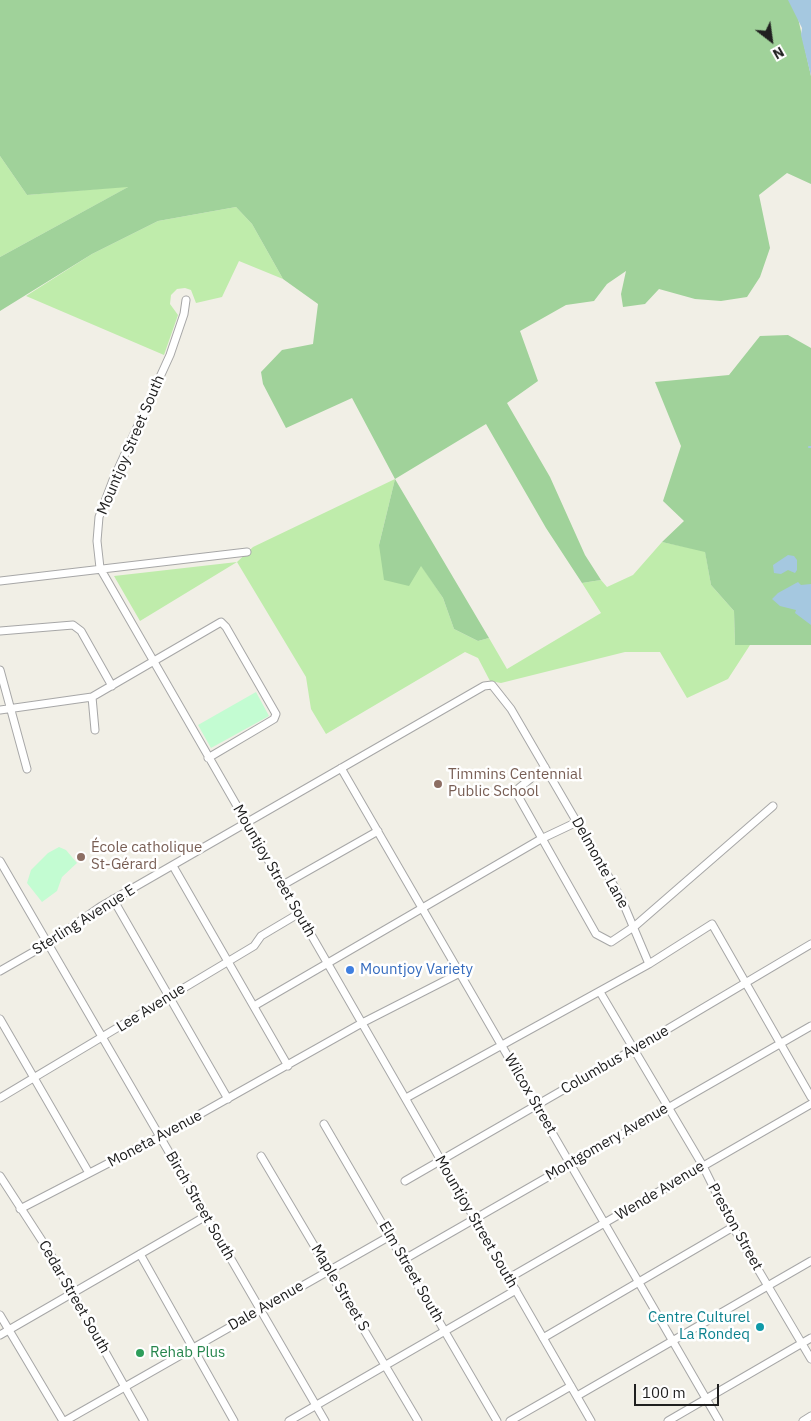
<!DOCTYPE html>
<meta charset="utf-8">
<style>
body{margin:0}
#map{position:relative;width:811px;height:1421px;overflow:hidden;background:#f1efe6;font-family:"IBM Plex Sans",sans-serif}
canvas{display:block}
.north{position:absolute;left:746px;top:15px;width:50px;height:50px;-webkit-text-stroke:4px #fff;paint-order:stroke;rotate:150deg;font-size:14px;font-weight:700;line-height:20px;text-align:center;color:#202020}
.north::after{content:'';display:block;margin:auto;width:18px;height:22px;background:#202020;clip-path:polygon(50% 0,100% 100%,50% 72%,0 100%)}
.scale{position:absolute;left:634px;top:1384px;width:85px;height:22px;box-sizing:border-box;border:2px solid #202020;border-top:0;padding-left:6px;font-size:15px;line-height:18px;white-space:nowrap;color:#202020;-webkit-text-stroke:4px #fff;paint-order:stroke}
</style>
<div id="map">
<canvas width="811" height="1421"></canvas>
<div class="north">N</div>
<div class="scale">100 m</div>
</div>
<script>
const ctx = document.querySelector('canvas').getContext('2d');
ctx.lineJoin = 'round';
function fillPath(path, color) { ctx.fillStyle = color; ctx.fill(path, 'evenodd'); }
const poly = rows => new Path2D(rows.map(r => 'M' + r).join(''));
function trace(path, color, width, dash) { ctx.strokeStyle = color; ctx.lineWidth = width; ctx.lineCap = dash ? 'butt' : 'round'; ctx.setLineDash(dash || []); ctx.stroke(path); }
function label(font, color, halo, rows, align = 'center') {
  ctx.font = font + ' "IBM Plex Sans",sans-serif'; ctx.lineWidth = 5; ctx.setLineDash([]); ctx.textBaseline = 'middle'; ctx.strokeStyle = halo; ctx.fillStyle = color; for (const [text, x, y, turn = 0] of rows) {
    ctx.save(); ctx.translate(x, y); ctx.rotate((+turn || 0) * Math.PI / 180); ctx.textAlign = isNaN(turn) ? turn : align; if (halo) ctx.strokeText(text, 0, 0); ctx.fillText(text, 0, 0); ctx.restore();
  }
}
fillPath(poly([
 [0,156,27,195,130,186,0,257],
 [236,207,252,224,283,279,239,261,222,297,196,303,191,290,185,288,177,289,171,295,170,304,178,315,164,355,26,296,92,254,158,221],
 [395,479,379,545,421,565,443,598,454,629,478,641,489,638,507,669,601,613,582,583,601,580,607,587,633,575,662,542,705,551,711,585,734,611,735,645,750,645,728,679,687,698,660,652,625,652,501,683,490,681,478,658,465,652,326,734,311,709,306,677,237,562,140,621,114,576,237,562,253,547]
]), '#bfecab');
fillPath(poly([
 [0,0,794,0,811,76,811,184,787,173,759,195,770,248,760,277,747,297,721,301,695,299,659,289,645,304,623,307,621,294,626,271,607,284,594,301,566,305,520,331,538,381,507,403,550,477,585,555,601,580,582,583,546,528,486,424,395,479,489,638,478,641,454,629,443,598,421,566,409,586,384,580,379,545,395,479,352,398,286,428,263,384,261,372,282,350,313,344,318,304,283,279,252,224,236,207,158,221,92,254,0,311,0,257,128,187,27,195,0,156],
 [788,335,811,348,811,645,735,645,734,611,711,585,705,552,662,542,684,521,663,501,681,446,655,382,729,375,760,336]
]), '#a0d29a');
fillPath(poly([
 [256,692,269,716,211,748,198,725],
 [59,847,66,850,77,863,62,877,57,891,42,902,27,883,31,870,48,853]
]), '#c3fcd2');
fillPath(poly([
 [788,0,811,0,811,76,801,35,802,28],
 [788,555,794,556,797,560,797,570,795,573,788,570,781,574,774,573,773,565],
 [798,582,801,585,811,584,811,625,795,613,796,610,780,606,772,599,778,593]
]), '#a5c8e0');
trace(poly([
 [809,447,811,447]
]), '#a5c8e0', 2);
const minor = poly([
 [186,300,184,314,170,355,113,480,99,517,97,541,100,568,591,1421],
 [0,581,247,552],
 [0,631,73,625,81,631,112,686],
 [0,670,27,769],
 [92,697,95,730],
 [0,710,92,697,221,622,226,627,276,714,274,719,264,725,208,758],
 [545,767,519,788,518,796,596,934,611,942,635,926,773,806],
 [341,768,719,1421],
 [0,861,325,1421],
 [173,866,288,1066],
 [281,886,378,831],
 [113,899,228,1099],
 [0,971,49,943,100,907,484,686,492,685,511,709,621,898,649,964],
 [600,992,703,1166,733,1227,811,1359],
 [254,1006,541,839,577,822],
 [0,1019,89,1173],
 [0,1098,254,946,261,936,298,914],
 [406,1098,649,964,712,924,811,1097],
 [324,1124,497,1421],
 [261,1156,418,1421],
 [0,1176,48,1250,144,1421],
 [405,1181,634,1049,811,944],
 [20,1209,161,1136,362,1023,460,973],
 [140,1254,234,1421],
 [403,1260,811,1026],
 [509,1278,811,1104],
 [0,1315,63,1421],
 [0,1335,206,1216],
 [543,1338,733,1227],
 [577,1396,811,1261],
 [65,1421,390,1236],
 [289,1421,516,1290],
 [510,1421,571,1386],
 [668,1421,811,1338],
 [803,1421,811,1416]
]);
trace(minor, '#a7a7a7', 9);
trace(minor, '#fff', 7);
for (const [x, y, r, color] of [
 [438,784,5,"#8d6e63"],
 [81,857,5,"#8d6e63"],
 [350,970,5,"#3f7fe0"],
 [760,1327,5,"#0f9aa8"],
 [140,1353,5,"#2e9e5b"]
]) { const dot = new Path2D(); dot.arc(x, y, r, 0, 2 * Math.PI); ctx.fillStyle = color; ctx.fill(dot); trace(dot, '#fff', 2); }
label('15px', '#202020', '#fff', [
 ["Mountjoy Street South",131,445,-67],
 ["Delmonte Lane",600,863,61],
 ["Mountjoy Street South",274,871,60],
 ["Sterling Avenue E",84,920,-32],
 ["Lee Avenue",151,1008,-32],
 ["Columbus Avenue",615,1060,-30],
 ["Wilcox Street",530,1094,60],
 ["Moneta Avenue",155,1139,-28],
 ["Montgomery Avenue",607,1142,-30],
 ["Wende Avenue",660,1191,-31],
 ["Birch Street South",200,1206,60],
 ["Mountjoy Street South",476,1222,60],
 ["Preston Street",735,1227,61],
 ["Elm Street South",411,1272,60],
 ["Maple Street S",340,1288,59],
 ["Cedar Street South",74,1297,60],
 ["Dale Avenue",266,1306,-30]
]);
label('15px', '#785e54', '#fff', [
 ["Timmins Centennial",448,775],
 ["Public School",448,792],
 ["École catholique",91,848],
 ["St-Gérard",91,865]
], 'left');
label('15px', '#366cbe', '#fff', [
 ["Mountjoy Variety",360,970]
], 'left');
label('15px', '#0d838f', '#fff', [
 ["Centre Culturel",750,1318],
 ["La Rondeq",750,1335]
], 'right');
label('15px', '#27864d', '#fff', [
 ["Rehab Plus",150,1353]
], 'left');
</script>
